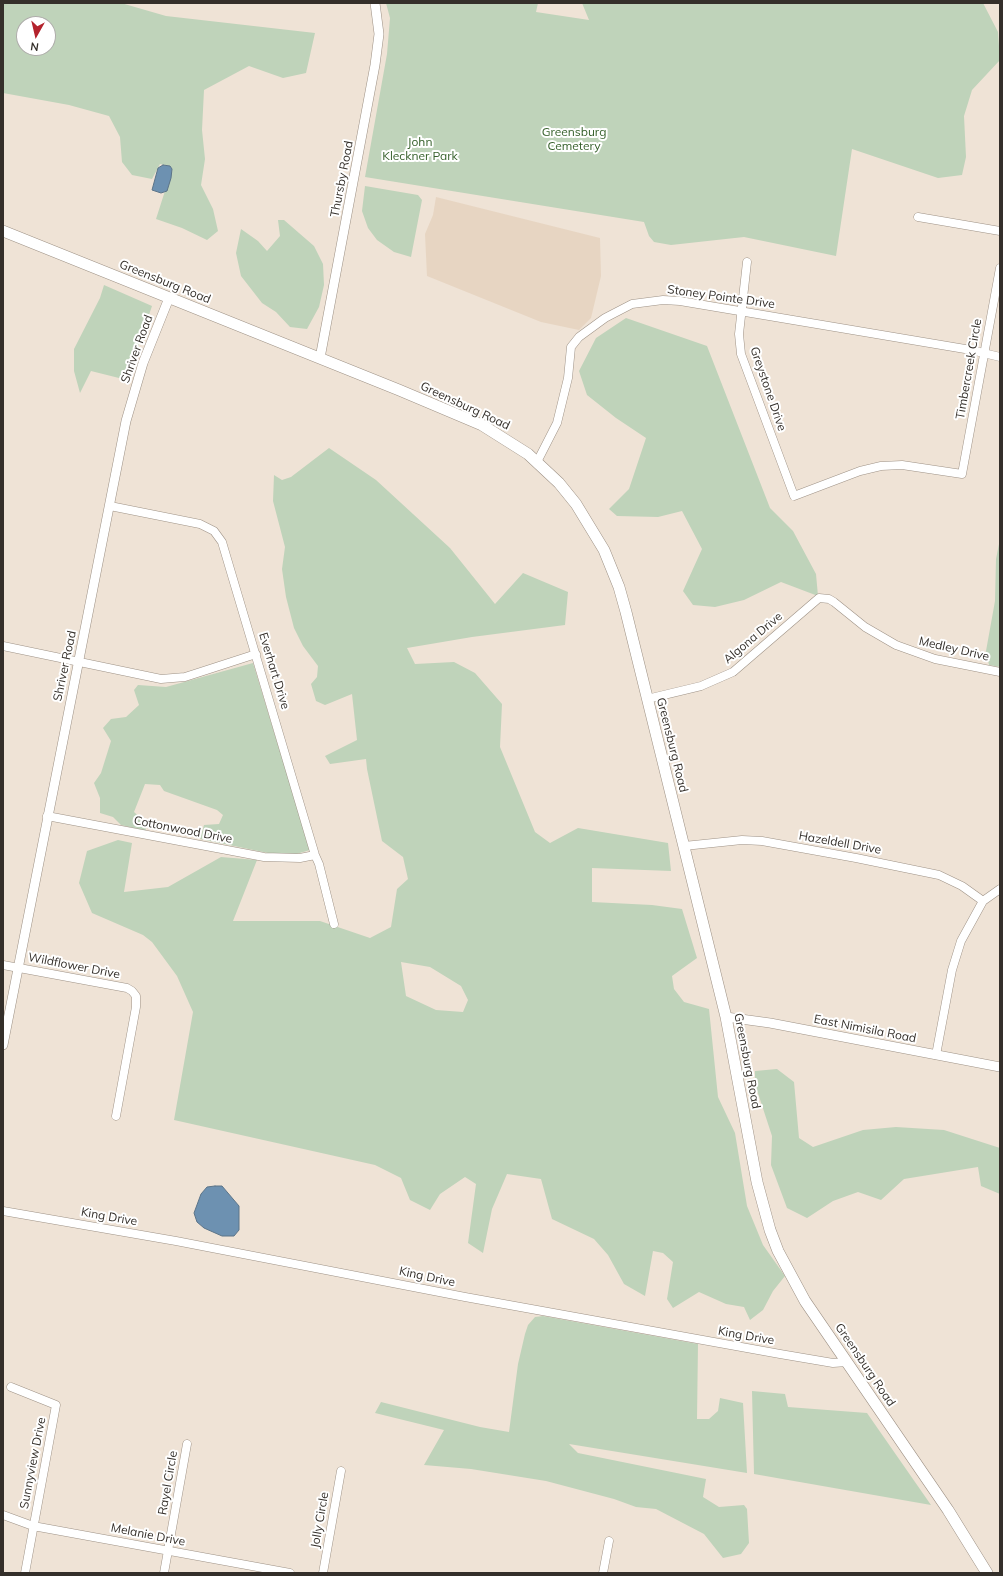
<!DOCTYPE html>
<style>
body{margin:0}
#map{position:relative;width:1003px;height:1576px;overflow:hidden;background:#efe3d6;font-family:Mulish,sans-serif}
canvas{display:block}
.frame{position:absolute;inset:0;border:4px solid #342f2a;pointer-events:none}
.north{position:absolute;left:16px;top:16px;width:40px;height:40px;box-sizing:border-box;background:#fff;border:1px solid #aeacaa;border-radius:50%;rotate:188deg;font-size:11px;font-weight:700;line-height:16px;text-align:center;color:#342f2a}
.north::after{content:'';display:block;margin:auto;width:14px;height:18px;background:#b4232d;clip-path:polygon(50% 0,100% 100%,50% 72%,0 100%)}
</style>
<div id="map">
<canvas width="1003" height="1576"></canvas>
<div class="frame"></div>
<div class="north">N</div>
</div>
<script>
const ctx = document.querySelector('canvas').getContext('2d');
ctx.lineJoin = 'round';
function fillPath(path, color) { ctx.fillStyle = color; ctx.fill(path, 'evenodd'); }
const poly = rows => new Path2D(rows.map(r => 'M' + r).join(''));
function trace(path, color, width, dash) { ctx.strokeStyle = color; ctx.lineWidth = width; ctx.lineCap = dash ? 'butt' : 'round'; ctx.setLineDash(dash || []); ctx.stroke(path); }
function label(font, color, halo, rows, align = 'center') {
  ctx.font = font + ' Mulish,sans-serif'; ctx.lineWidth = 4; ctx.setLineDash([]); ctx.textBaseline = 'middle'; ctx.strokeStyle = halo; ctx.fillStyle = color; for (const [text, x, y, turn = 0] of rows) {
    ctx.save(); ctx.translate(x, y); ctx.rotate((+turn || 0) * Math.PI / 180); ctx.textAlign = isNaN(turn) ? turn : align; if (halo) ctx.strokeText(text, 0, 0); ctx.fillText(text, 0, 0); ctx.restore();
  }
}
fillPath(poly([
 [436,197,600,238,601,276,591,318,579,330,541,322,427,276,425,234,433,215]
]), '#e7d5c2');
fillPath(poly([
 [3,3,121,3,166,16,315,33,306,73,283,78,249,66,204,90,202,130,205,159,201,185,213,209,218,231,207,240,182,228,156,219,172,169,170,166,160,164,152,179,132,175,122,162,120,137,109,116,69,105,3,93],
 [24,24,48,24,48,48,24,48],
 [386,3,538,3,536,12,589,20,582,3,983,3,998,32,1000,60,972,90,964,116,966,157,962,175,938,178,852,149,836,256,744,237,671,245,654,242,649,236,644,222,365,177,387,54,390,18],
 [365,186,418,195,422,200,411,257,394,252,377,240,368,228,362,211],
 [278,220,284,220,314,246,323,264,324,285,319,307,307,329,290,327,276,312,262,303,241,276,236,253,241,229,258,241,267,251,280,236],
 [104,285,152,306,127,380,91,371,80,393,74,371,74,349,100,298],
 [626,318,707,346,770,508,793,531,816,574,818,596,781,582,744,600,715,607,693,605,683,591,702,549,682,511,658,517,617,516,609,509,629,489,646,438,616,418,587,395,579,371,596,338],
 [329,448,376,480,450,548,495,604,523,573,568,592,565,625,472,637,407,648,415,664,454,662,475,673,502,704,500,747,535,832,550,843,578,828,668,843,671,871,592,868,592,902,652,905,682,909,697,958,672,976,674,989,684,1002,709,1009,718,1097,735,1133,747,1206,763,1245,785,1276,773,1291,763,1310,750,1320,744,1307,726,1304,699,1292,673,1308,667,1299,673,1262,663,1253,653,1251,645,1296,624,1284,608,1255,594,1239,552,1219,541,1179,507,1174,492,1209,483,1253,468,1243,476,1184,465,1177,440,1194,430,1210,410,1200,401,1178,375,1165,174,1120,193,1012,177,976,152,942,143,935,92,913,79,883,87,851,118,840,132,843,124,892,168,887,221,857,257,860,233,921,320,921,370,938,391,927,397,889,408,879,403,857,382,841,367,769,366,759,330,764,325,756,357,740,352,694,325,705,316,701,311,684,317,677,318,666,303,646,294,628,286,597,282,569,285,547,273,501,274,475,282,480,291,477],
 [401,962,430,967,461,986,468,1000,463,1012,436,1010,406,996],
 [1000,539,1000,667,989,665,986,651,995,601,996,559],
 [253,663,310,850,293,855,268,853,200,839,204,825,219,824,223,815,217,810,164,791,160,785,145,784,134,812,145,822,146,831,121,825,113,817,100,813,100,798,94,783,101,773,111,741,103,728,111,719,126,717,139,705,134,690,138,685,166,687],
 [777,1069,794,1082,799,1138,813,1147,863,1130,896,1127,944,1130,1000,1148,1000,1194,981,1186,978,1167,904,1179,881,1200,858,1192,833,1201,807,1218,787,1208,771,1165,772,1136,755,1084,755,1071],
 [543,1316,698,1344,697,1419,709,1419,718,1411,720,1398,743,1403,747,1473,569,1444,578,1453,706,1479,703,1497,719,1507,744,1505,747,1509,749,1543,741,1554,723,1558,704,1534,656,1509,636,1507,614,1499,546,1481,471,1469,424,1465,444,1430,375,1413,381,1402,480,1427,509,1432,518,1364,525,1334,528,1325,535,1317],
 [752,1391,785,1394,788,1407,867,1413,931,1505,754,1474]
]), '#bfd3ba');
const water = poly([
 [163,165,170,166,172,169,171,178,167,191,161,193,152,190,158,168,163,165],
 [215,1186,222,1186,239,1206,239,1230,234,1236,222,1236,204,1228,197,1222,194,1213,201,1194,207,1187,215,1186]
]);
fillPath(water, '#6d91b1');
trace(water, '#5c7488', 1);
const minor = poly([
 [918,217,1000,231],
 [747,262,739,334,741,354,794,496,860,471,881,466,902,465,962,474,1000,268],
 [537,462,557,423,568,378,571,347,579,337,605,318,632,304,663,300,680,301,971,350,1000,357],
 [110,506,200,524,214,531,222,542,315,855,319,864,334,924],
 [3,646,161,679,185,677,256,654],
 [647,699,701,686,733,672,819,598,829,599,834,602,865,627,896,645,935,659,1000,672],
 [47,816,264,857,300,858,315,855],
 [684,846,742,840,762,841,856,858,939,875,962,886,983,901],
 [3,965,127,988,132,991,136,996,136,1007,116,1116],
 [936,1055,952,970,961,941,983,901,1000,889],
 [3,1211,176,1241,465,1297,780,1354,833,1363,847,1362],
 [11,1387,56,1405,25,1573],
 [3,1515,33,1526,290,1573],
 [164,1573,187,1444],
 [323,1573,341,1471],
 [603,1573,609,1541]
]);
const tertiary = poly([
 [320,358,375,65,379,34,375,3],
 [726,1017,770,1023,1000,1067],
 [3,1045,126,421,143,363,169,298]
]);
const secondary = poly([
 [3,231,399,390,482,425,528,454,559,483,576,504,604,550,619,587,626,612,726,1017,757,1182,770,1230,778,1251,805,1301,948,1510,987,1573]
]);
trace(minor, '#9e9286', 9);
trace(tertiary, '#9e9286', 10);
trace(secondary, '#9e9286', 12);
trace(minor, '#fff', 8);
trace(tertiary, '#fff', 9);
trace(secondary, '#fff', 11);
label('12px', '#36602b', '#fff', [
 ["Greensburg",574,132],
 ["Cemetery",574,146],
 ["John",420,142],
 ["Kleckner Park",420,156]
]);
label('12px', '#342f2a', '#fff', [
 ["Thursby Road",342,179,-79],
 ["Greensburg Road",165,282,22],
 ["Stoney Pointe Drive",721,297,8],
 ["Shriver Road",137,349,-70],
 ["Timbercreek Circle",969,369,-80],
 ["Greystone Drive",768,389,71],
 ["Greensburg Road",465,406,25],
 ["Algona Drive",753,638,-40],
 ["Medley Drive",954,649,13],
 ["Shriver Road",65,666,-78],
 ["Everhart Drive",274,671,73],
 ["Greensburg Road",672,745,76],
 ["Cottonwood Drive",183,830,11],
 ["Hazeldell Drive",840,843,10],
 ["Wildflower Drive",74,966,11],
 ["East Nimisila Road",865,1029,11],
 ["Greensburg Road",747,1061,79],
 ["King Drive",109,1217,10],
 ["King Drive",427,1277,12],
 ["King Drive",746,1336,10],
 ["Greensburg Road",865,1365,56],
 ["Sunnyview Drive",33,1463,-79],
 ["Rayel Circle",168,1483,-80],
 ["Jolly Circle",320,1520,-80],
 ["Melanie Drive",148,1535,11]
]);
</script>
